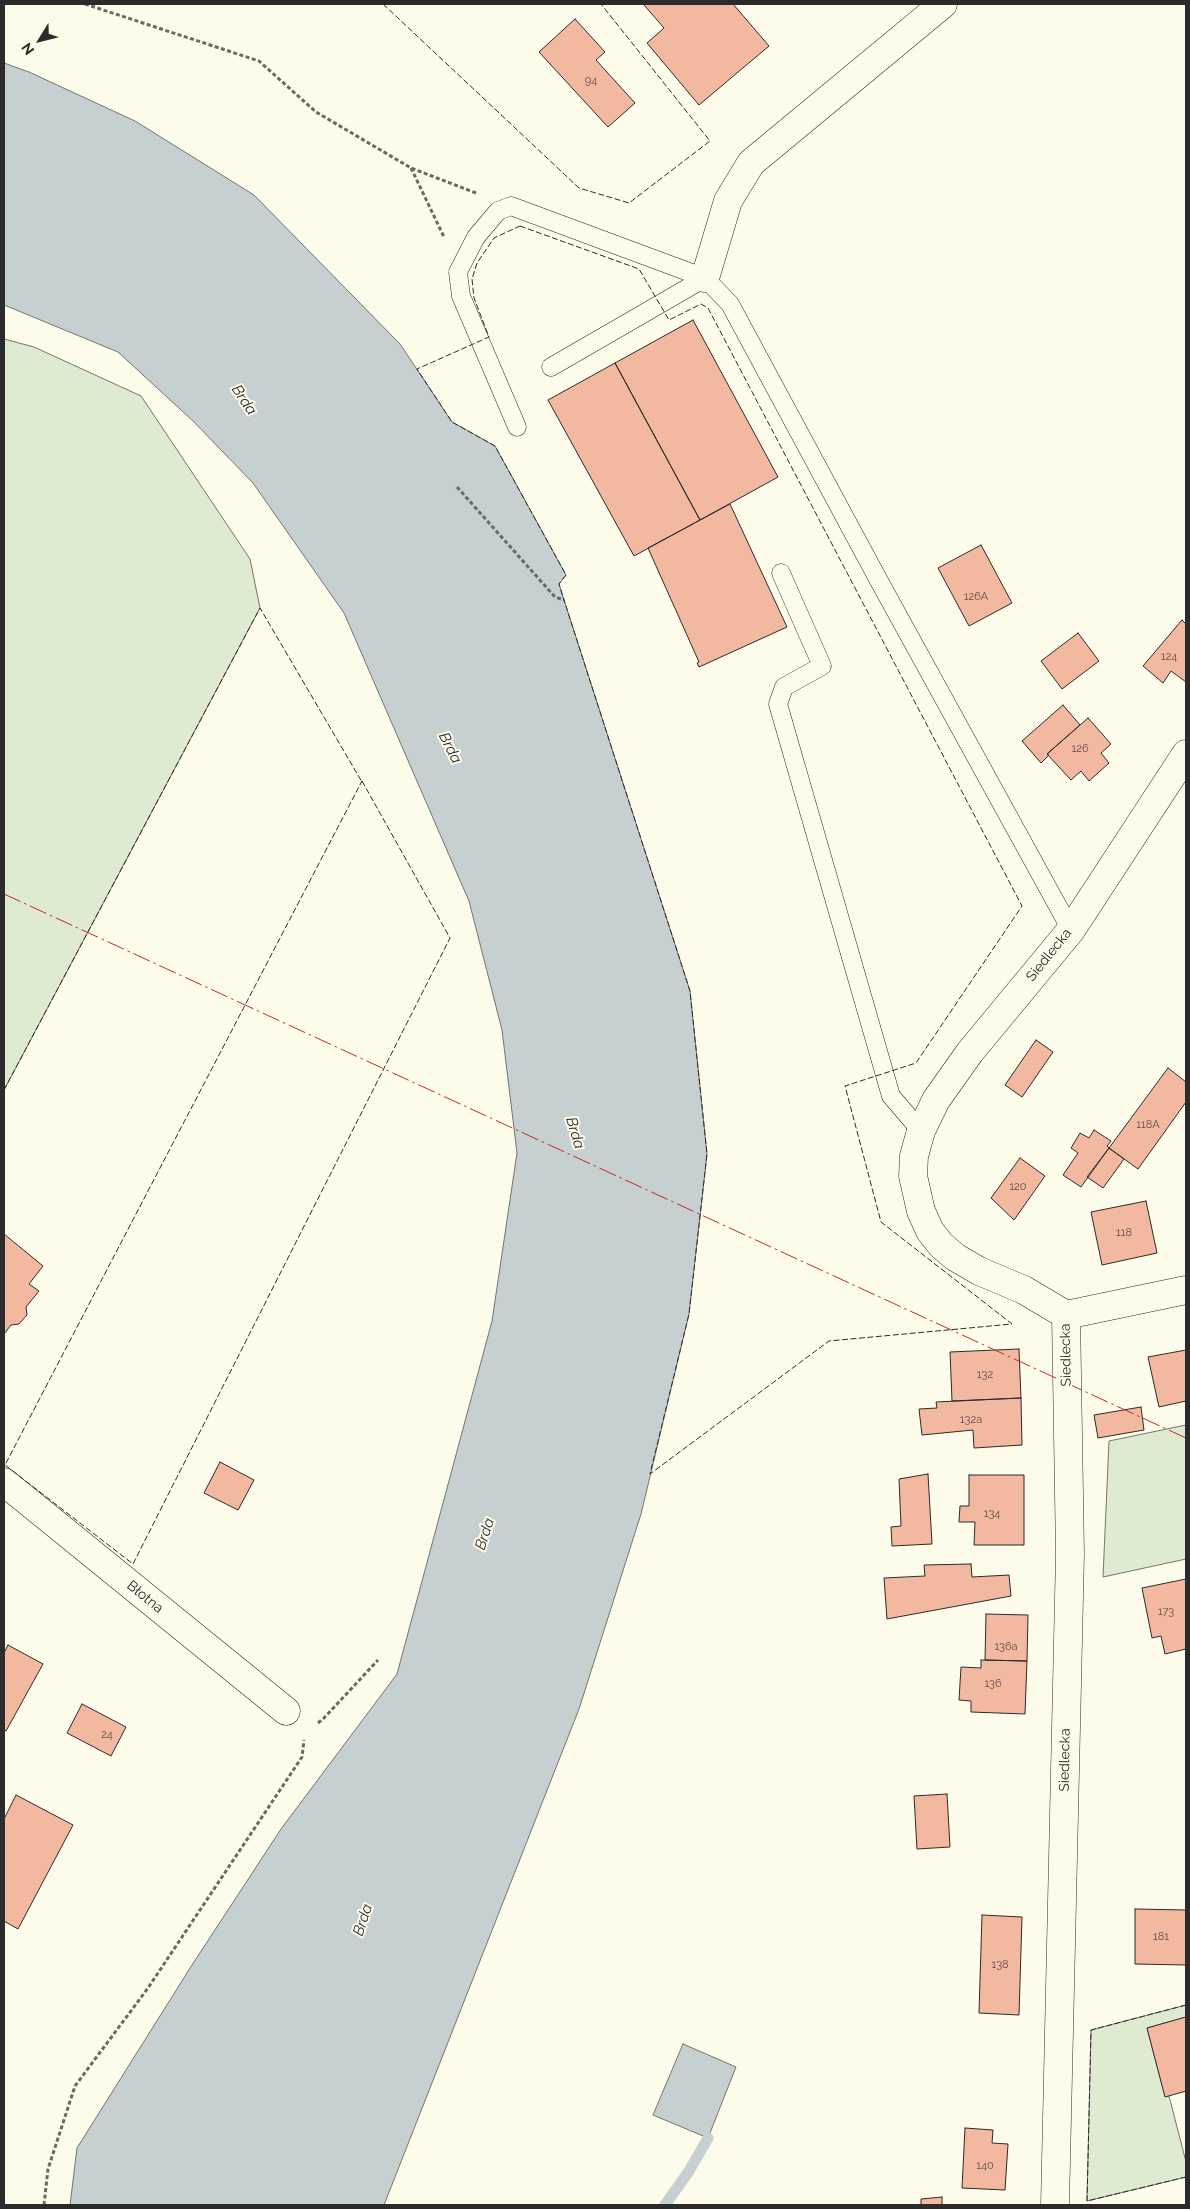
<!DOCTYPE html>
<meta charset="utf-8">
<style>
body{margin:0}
#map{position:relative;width:1190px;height:2209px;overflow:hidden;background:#fdfbea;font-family:Raleway,sans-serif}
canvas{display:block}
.frame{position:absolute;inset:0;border:5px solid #2b2b2b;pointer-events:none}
.north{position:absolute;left:15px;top:15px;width:50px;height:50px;-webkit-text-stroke:4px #fdfbea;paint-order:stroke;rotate:234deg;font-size:14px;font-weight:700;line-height:20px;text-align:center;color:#2b2b2b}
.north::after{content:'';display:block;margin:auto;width:18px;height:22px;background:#2b2b2b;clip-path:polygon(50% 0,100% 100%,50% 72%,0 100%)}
</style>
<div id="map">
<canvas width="1190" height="2209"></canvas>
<div class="frame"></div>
<div class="north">N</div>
</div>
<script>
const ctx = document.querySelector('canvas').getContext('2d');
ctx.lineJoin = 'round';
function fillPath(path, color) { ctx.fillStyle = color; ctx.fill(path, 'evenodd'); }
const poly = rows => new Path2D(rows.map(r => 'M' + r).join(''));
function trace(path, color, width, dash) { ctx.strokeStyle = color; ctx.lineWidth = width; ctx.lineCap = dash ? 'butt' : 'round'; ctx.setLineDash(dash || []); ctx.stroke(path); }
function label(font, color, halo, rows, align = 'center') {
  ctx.font = font + ' Raleway,sans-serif'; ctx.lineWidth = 4; ctx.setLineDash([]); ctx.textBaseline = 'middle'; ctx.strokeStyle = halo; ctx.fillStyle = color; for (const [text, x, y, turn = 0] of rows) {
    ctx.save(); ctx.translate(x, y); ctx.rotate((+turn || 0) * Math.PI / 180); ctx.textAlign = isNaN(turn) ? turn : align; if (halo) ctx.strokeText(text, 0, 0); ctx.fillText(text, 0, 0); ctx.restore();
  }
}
const green = poly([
 [4,339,34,347,141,396,250,559,260,608,4,1090,4,339],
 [1186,1425,1186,1559,1103,1577,1109,1441,1186,1425],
 [1186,2005,1186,2017,1147,2028,1165,2096,1169,2096,1186,2162,1186,2177,1087,2201,1091,2030,1186,2005]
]);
fillPath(green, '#deebd1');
trace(green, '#74746e', 1);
const water = poly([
 [4,63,29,72,135,121,254,195,400,344,452,422,495,446,566,575,559,584,564,600,690,991,707,1154,689,1314,641,1514,579,1709,384,2205,70,2205,77,2148,192,1965,281,1829,397,1674,492,1321,517,1153,502,1030,469,901,344,613,253,483,193,421,118,352,4,305,4,63],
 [683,2044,736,2067,708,2138,653,2115,683,2044]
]);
fillPath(water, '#c7d0d0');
trace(water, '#74746e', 1);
trace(poly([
 [665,2205,689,2171,708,2138]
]), '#c7d0d0', 11);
const building = poly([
 [645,4,733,4,769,46,699,105,647,43,664,28,644,5,645,4],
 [575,19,605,52,596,60,635,103,608,127,539,52,575,19],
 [693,320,778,477,700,520,615,363,693,320],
 [615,363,700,520,634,556,548,400,615,363],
 [730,504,787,627,699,667,697,663,699,662,648,548,730,504],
 [981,545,1012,603,969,626,938,568,981,545],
 [1182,620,1186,624,1186,682,1171,671,1163,683,1143,666,1182,620],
 [1078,633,1099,661,1062,689,1041,661,1078,633],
 [1063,705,1080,725,1047,754,1049,755,1041,763,1022,741,1063,705],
 [1088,718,1111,744,1101,753,1109,763,1089,781,1081,771,1071,780,1047,754,1088,718],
 [1036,1040,1053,1052,1022,1097,1005,1085,1036,1040],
 [1168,1068,1186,1082,1186,1102,1138,1169,1109,1148,1168,1068],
 [1094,1130,1111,1141,1107,1146,1109,1148,1081,1187,1063,1175,1078,1153,1071,1148,1080,1133,1089,1138,1094,1130],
 [1109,1148,1124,1159,1103,1188,1087,1177,1109,1148],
 [1020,1158,1045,1176,1014,1220,991,1198,1020,1158],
 [1146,1201,1157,1253,1102,1265,1091,1212,1146,1201],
 [4,1234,43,1266,29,1284,39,1291,26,1307,27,1315,19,1324,11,1325,4,1334,4,1234],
 [1019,1349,1021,1398,952,1401,950,1352,1019,1349],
 [1186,1350,1186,1401,1159,1407,1148,1357,1186,1350],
 [1021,1398,1022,1445,974,1448,973,1430,922,1435,919,1409,937,1408,936,1402,1021,1398],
 [1141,1407,1144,1430,1098,1438,1094,1415,1141,1407],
 [220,1462,254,1480,238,1510,204,1493,220,1462],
 [928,1474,932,1544,892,1546,891,1527,901,1526,899,1479,928,1474],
 [969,1475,1024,1475,1024,1545,974,1545,975,1522,959,1522,960,1506,969,1506,969,1475],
 [971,1564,972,1577,1009,1575,1011,1596,887,1619,884,1578,925,1576,924,1565,971,1564],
 [1186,1579,1186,1649,1165,1654,1161,1636,1152,1638,1142,1588,1186,1579],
 [986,1614,1028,1615,1027,1661,985,1660,986,1614],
 [8,1645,43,1664,6,1731,4,1730,4,1653,8,1645],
 [981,1660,1027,1661,1025,1714,971,1712,971,1701,959,1700,961,1667,981,1668,981,1660],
 [82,1704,126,1727,111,1756,67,1733,82,1704],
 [947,1794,950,1847,917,1849,914,1796,947,1794],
 [16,1795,73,1825,18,1929,4,1921,4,1819,16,1795],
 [1135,1909,1186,1910,1186,1965,1135,1964,1135,1909],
 [982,1915,1022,1917,1019,2015,979,2013,982,1915],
 [1186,2017,1186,2091,1165,2097,1147,2028,1186,2017],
 [965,2128,993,2130,992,2143,1008,2144,1005,2190,962,2188,965,2128],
 [942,2197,942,2205,921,2205,921,2199,942,2197]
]);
fillPath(building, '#f2b8a0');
trace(building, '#2b2b2b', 1);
const lane = poly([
 [551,367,705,278],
 [517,427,461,296,458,272,476,237,498,211,511,206,705,278,730,304,878,579,1071,930],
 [781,573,822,666,784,687,778,704,891,1096,921,1131]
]);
const street = poly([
 [705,278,728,201,751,163,943,4],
 [1186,754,1071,930,970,1052,936,1100,921,1131,914,1156,913,1176,921,1211,930,1231,941,1245,955,1257,979,1271,1024,1290,1066,1315,1186,1290],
 [4,1482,286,1711],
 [1055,2205,1070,1554,1066,1315]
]);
trace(lane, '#2b2b2b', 19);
trace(street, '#2b2b2b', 29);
trace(poly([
 [85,4,259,61,316,112,411,168,476,193],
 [411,168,444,237],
 [457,487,555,597,564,600],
 [318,1723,324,1718,378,1660],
 [44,2205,48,2169,75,2086,148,1988,302,1757,304,1740]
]), '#6a6964', 3, [4, 2.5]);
trace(lane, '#fdfbea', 18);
trace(street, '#fdfbea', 28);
trace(poly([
 [383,4,579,188,629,203,710,141,601,4],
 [520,226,639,269,669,320,701,304,708,308,1022,906,916,1063,845,1086,881,1222,1012,1324,829,1341,650,1474,689,1314,707,1154,690,991,564,600,559,584,566,575,495,446,452,422,417,369,489,337,474,298,472,279,477,263,494,238,520,226],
 [362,781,450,938,133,1564,5,1465,362,781],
 [4,1090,260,608,362,782],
 [1186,2005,1091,2030,1087,2201,1186,2177]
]), '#2b2b2b', 1, [6, 2.5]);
trace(poly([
 [4,894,1186,1438]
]), '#c62828', 1, [18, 4, 2.5, 4]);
label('11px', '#5d4e48', null, [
 ["94",591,81],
 ["126A",976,597],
 ["124",1169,657],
 ["126",1080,749],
 ["118A",1148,1125],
 ["120",1018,1187],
 ["118",1124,1233],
 ["132",985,1375],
 ["132a",971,1420],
 ["134",992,1514],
 ["173",1166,1612],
 ["136a",1006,1647],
 ["136",993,1684],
 ["24",107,1735],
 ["181",1161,1937],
 ["138",1000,1965],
 ["140",985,2166]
]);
label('14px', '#2b2b2b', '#fdfbea', [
 ["Siedlecka",1049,955,-51],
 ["Siedlecka",1066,1355,-91],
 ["Błotna",145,1597,39],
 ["Siedlecka",1065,1760,-89]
]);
label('italic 15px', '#2b2b2b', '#fdfbea', [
 ["Brda",244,400,56],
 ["Brda",450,748,63],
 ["Brda",575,1133,73],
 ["Brda",485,1534,-72],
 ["Brda",363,1920,-72]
]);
</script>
